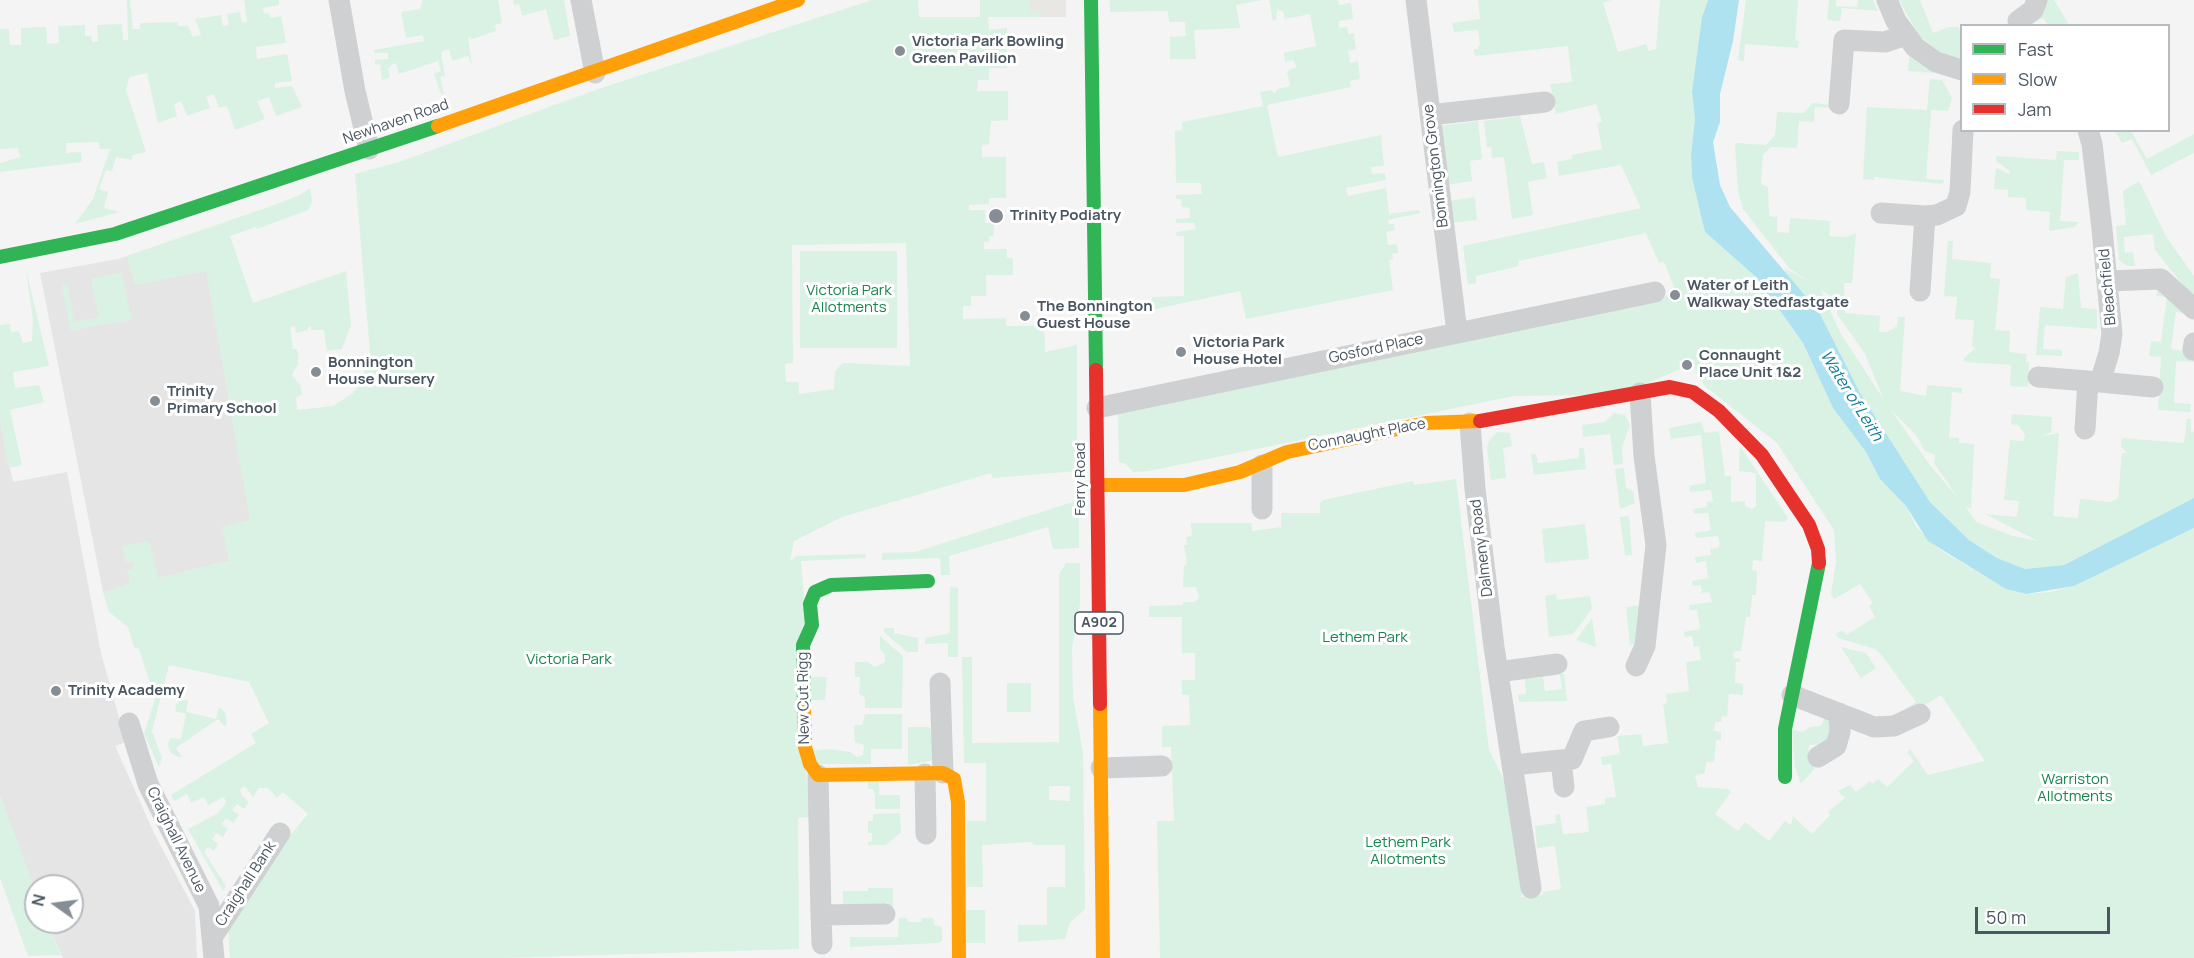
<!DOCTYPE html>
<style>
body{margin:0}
#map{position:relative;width:2194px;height:958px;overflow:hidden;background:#f4f4f4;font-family:Manrope,sans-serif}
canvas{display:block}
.legend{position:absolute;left:1960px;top:24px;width:210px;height:108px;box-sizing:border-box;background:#fff;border:2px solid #b7bbc0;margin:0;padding:8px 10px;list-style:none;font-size:18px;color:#4a5661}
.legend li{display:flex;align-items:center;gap:12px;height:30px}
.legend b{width:30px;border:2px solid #b7bbc0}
.north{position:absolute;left:24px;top:874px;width:60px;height:60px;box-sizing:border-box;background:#fff;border:2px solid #b7bbc0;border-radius:50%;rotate:284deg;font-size:16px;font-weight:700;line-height:24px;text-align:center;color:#4a5661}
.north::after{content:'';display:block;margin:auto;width:21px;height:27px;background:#868d94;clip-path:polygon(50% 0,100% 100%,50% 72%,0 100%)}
.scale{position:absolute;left:1975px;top:907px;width:135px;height:27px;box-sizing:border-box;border:3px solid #4a5661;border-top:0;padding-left:8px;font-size:18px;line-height:21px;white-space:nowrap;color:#4a5661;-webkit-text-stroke:4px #fff;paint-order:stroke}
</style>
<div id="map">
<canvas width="2194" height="958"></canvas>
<ul class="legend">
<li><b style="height:8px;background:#30b455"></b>Fast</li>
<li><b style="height:8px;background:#ff9f0a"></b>Slow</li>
<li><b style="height:8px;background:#e5322d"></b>Jam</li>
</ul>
<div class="north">N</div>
<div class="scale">50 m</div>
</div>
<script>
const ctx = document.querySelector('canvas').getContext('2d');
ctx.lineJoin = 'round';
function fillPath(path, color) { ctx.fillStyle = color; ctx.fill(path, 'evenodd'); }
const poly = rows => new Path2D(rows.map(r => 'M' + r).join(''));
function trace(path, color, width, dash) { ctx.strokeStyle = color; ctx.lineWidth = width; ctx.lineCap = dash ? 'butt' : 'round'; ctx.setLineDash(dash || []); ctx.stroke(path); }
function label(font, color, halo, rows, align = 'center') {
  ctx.font = font + ' Manrope,sans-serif'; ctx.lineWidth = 6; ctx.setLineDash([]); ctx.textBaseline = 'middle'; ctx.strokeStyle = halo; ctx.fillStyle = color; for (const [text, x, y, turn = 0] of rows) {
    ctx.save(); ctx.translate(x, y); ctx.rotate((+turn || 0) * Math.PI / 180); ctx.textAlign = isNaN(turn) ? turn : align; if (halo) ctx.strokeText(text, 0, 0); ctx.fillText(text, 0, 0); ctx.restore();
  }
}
fillPath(poly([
 [980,0,1066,0,1066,17,980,17]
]), '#e8e7e3');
fillPath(poly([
 [215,226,272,547,229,561,103,592,40,273,118,259],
 [0,420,13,482,67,472,101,653,126,742,115,746,154,833,195,911,197,958,63,958,47,922,72,922,72,886,36,886,36,893,8,818,0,796]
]), '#e6e5e6');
fillPath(poly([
 [127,0,130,0,133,29,140,29,140,23,178,22,178,26,188,26,193,37,201,35,195,19,221,15,223,26,229,25,227,14,240,12,242,23,247,22,244,0,279,0,279,5,263,8,264,14,269,13,270,18,281,16,286,43,256,47,257,59,287,54,292,81,275,83,275,88,292,86,302,107,276,116,269,97,257,101,265,119,235,130,227,106,219,108,214,94,206,97,210,108,187,116,181,101,174,104,177,116,158,123,147,73,129,77,126,90,146,152,133,155,132,160,116,157,112,171,106,170,99,189,108,192,104,208,120,212,75,224,93,199,110,149,100,149,99,142,66,143,66,153,81,152,82,162,0,172,0,163,20,157,18,148,0,149,0,29,9,29,10,45,21,45,21,28,46,27,47,44,59,43,58,26,85,25,85,36,91,36,92,42,98,41,97,25,122,24,123,40,128,40],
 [423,0,498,0,502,23,495,25,496,31,473,39,468,37,472,66,468,56,452,61,449,49,441,52,445,76,440,77,444,94,441,94,434,74,441,71,438,61,399,74,396,63,393,64,388,69,390,77,382,80,380,64,375,65,375,60,388,59,388,53,374,53,374,50,424,41,423,35,406,38,401,12,420,9],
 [513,0,564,0,570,36,554,40,546,9,522,16,519,4,514,5],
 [872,0,918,0,919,17,980,17,980,0,1030,0,1030,12,1042,12,1041,17,988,17,989,30,1007,28,1007,55,999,56,999,61,1007,61,1007,68,989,68,989,80,978,80,977,91,1008,91,1008,120,991,121,989,144,982,145,982,157,1006,157,1006,198,989,198,989,204,969,205,969,210,985,210,985,223,994,223,994,235,989,237,989,242,984,242,984,249,1007,249,1007,258,1013,258,1013,275,986,275,986,296,971,296,971,306,963,306,963,319,1006,318,1006,326,1044,326,1045,352,1077,345,1077,471,993,478,991,473,842,517,794,541,790,561,797,556,865,554,866,558,801,561,806,624,805,769,813,817,798,818,799,949,503,958,230,958,228,928,288,838,308,814,283,792,277,798,268,788,259,788,253,797,245,786,240,789,242,796,249,802,244,809,237,804,232,810,239,815,233,823,226,818,222,824,228,829,223,837,216,833,212,840,218,844,214,851,208,847,204,852,226,886,223,891,188,829,217,814,226,803,224,797,208,805,204,797,191,803,187,794,174,801,171,795,256,743,251,734,269,723,249,682,169,665,152,731,162,758,159,767,144,734,155,699,139,649,134,647,128,627,109,612,103,592,130,583,127,570,134,568,133,562,126,563,122,546,149,541,158,578,229,561,222,527,250,520,206,271,135,285,127,256,277,204,300,195,310,188,312,202,308,210,257,229,256,227,230,236,253,303,346,271,351,325,342,349,327,351,324,330,311,330,311,326,307,328,308,330,296,333,295,326,290,327,293,349,297,349,298,354,298,364,292,375,300,385,302,395,296,397,297,410,333,406,353,393,361,382,370,353,355,174,402,161,598,89],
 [906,243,910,366,843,363,835,371,834,389,799,394,798,382,786,382,785,364,793,363,792,245],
 [1110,0,1262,0,1236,5,1240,28,1194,30,1196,59,1170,59,1170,37,1186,36,1185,22,1169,22,1168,11,1110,12],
 [1269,0,1338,0,1339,5,1351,3,1353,19,1339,21,1339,28,1347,27,1348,34,1354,33,1356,49,1348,51,1349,56,1350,63,1358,61,1360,79,1350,81,1351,87,1267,105,1278,157,1381,135,1384,166,1371,167,1372,174,1385,173,1386,180,1346,188,1348,196,1386,188,1389,214,1419,210,1420,213,1388,220,1389,224,1394,224,1395,230,1386,232,1388,245,1397,244,1398,253,1392,254,1393,259,1389,260,1393,290,1246,319,1240,291,1151,310,1152,297,1184,296,1184,236,1177,236,1176,232,1196,229,1194,223,1176,223,1176,219,1190,218,1190,208,1182,207,1181,199,1176,199,1176,195,1202,194,1201,183,1176,183,1175,131,1182,130,1182,122,1263,106,1260,92,1271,90,1275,93,1278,89,1290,86,1287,71,1297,67,1293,60,1285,62,1284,53,1316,46,1310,14,1285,19,1283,11,1277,10,1276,20,1273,21],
 [1478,0,1611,0,1603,3,1618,52,1646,44,1649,51,1656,49,1660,0,1708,0,1702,17,1692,91,1695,119,1691,154,1692,178,1705,232,1756,277,1803,343,1833,408,1866,452,1880,479,1906,506,1917,528,1939,549,2006,589,2026,594,2050,592,2074,586,2194,528,2194,958,1160,958,1157,821,1174,821,1171,747,1162,747,1162,726,1190,725,1189,695,1182,695,1182,680,1195,680,1195,653,1182,653,1182,617,1149,617,1149,606,1183,605,1183,602,1195,602,1199,598,1196,587,1183,587,1184,566,1187,563,1184,545,1187,545,1186,537,1192,536,1191,523,1251,523,1252,531,1281,527,1281,513,1320,513,1320,503,1323,500,1413,481,1414,485,1456,479,1489,750,1507,786,1522,897,1543,895,1543,892,1561,889,1555,846,1537,848,1535,826,1556,823,1555,815,1560,814,1563,834,1589,832,1586,807,1605,804,1605,798,1616,797,1611,764,1602,765,1601,757,1620,754,1617,736,1641,734,1643,746,1668,743,1663,704,1667,703,1666,694,1689,691,1686,662,1701,660,1699,646,1694,647,1692,636,1685,637,1684,632,1700,629,1697,610,1690,610,1689,605,1712,602,1709,592,1702,593,1701,585,1693,586,1692,581,1708,578,1706,561,1696,563,1695,557,1711,555,1710,549,1718,548,1720,544,1718,536,1696,538,1695,533,1711,530,1708,513,1694,514,1693,509,1707,507,1707,502,1713,501,1711,490,1690,492,1689,486,1706,483,1701,435,1671,439,1669,428,1701,422,1705,433,1719,431,1725,476,1731,476,1731,502,1745,501,1745,506,1751,509,1756,506,1756,473,1739,471,1740,446,1788,518,1785,522,1765,521,1762,561,1753,560,1752,570,1757,571,1756,595,1752,595,1750,617,1746,617,1741,651,1735,651,1733,654,1734,658,1740,659,1740,662,1736,662,1735,683,1743,684,1743,695,1729,694,1727,717,1722,716,1721,722,1715,722,1714,731,1721,732,1721,740,1716,740,1714,762,1706,762,1705,773,1695,776,1698,787,1728,789,1731,792,1715,814,1738,831,1745,822,1769,841,1785,821,1790,825,1792,822,1793,816,1812,834,1830,815,1828,812,1845,798,1838,791,1850,785,1856,792,1870,781,1873,784,1878,779,1887,787,1914,761,1907,752,1910,749,1928,775,1985,761,1941,695,1909,715,1905,709,1916,702,1883,657,1875,649,1838,638,1836,634,1842,630,1846,635,1875,617,1869,606,1873,603,1860,584,1834,599,1831,594,1836,562,1834,530,1777,443,1705,386,1696,372,1694,359,1679,361,1680,369,1646,384,1593,395,1514,396,1149,471,1133,472,1126,464,1119,462,1118,414,1656,300,1676,292,1664,262,1659,263,1646,233,1518,261,1519,266,1476,276,1476,283,1468,285,1463,246,1641,208,1621,165,1559,176,1557,162,1572,159,1572,155,1602,149,1597,123,1602,122,1596,104,1556,114,1550,84,1572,82,1568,46,1475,56,1474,49,1478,49,1480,44,1478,30,1454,32,1452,23,1480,19],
 [1746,0,1798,0,1795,40,1799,41,1798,48,1745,44,1744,61,1738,60],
 [1829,0,1836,0,1836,6,1857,7,1858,0,1873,0,1878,11,1842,8,1840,21,1827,20],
 [1899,0,1920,0,1933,33,1949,27,1958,27,1961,32,1961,59,1942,53,1919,36],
 [2043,0,2054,0,2069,25,2048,25,2043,18,2033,24,2031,21],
 [1910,53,1935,68,1935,73,1908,71],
 [1930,79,1942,80,1952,98,1948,111,1931,110,1926,179,1944,180,1943,184,1874,177,1874,180,1863,179,1867,107,1927,110],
 [1813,103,1833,105,1833,108,1815,107,1814,122,1799,121,1797,148,1771,147,1763,155,1761,184,1768,187,1769,216,1777,217,1777,232,1789,233,1790,218,1830,221,1829,236,1846,237,1856,233,1852,283,1844,283,1845,313,1880,316,1879,332,1887,332,1897,326,1898,317,1905,317,1900,391,1926,396,1927,385,1962,388,1962,393,1952,392,1949,437,1959,438,1959,443,1974,444,1971,509,1965,506,1976,522,2013,536,2038,541,1985,514,2017,517,2019,501,2004,500,2010,440,2024,441,2025,434,2018,425,2011,424,2012,414,2052,417,2051,432,2042,436,2059,433,2053,516,2078,518,2080,499,2111,502,2118,498,2122,453,2127,453,2121,446,2122,438,2184,443,2187,419,2191,419,2191,431,2194,432,2194,498,2064,565,2025,569,1997,558,1969,540,1930,502,1860,393,1819,312,1785,275,1785,269,1809,281,1790,269,1743,209,1738,191,1735,143,1766,145,1775,135,1777,112,1803,113],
 [1820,289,1838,301,1837,314,1865,354,1884,400,1841,334],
 [1890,409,1916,435,1925,451,1935,455,1934,463,1958,498,1929,464],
 [1520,116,1532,164,1544,162,1547,178,1528,182,1533,215,1512,219,1504,157,1492,158,1491,147,1487,147,1484,121],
 [1478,121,1482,159,1470,161,1472,181,1447,185,1440,126],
 [2115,131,2131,131,2147,159,2194,134,2194,153,2151,175,2132,139,2122,143],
 [2057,151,2079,152,2079,160,2064,160,2060,221,2079,222,2075,227,2049,231,2050,212,2026,210,2026,198,2008,197,2008,190,1994,189,1996,168,2009,174,2010,171,1996,161,1996,156,2056,160],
 [2139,181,2167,238,2194,276,2194,299,2155,250,2153,234,2124,237,2125,253,2133,252,2135,266,2127,266,2119,260,2116,226,2126,225,2123,191],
 [1475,197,1477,220,1452,223,1449,201],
 [1948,241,1953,241,1952,259,1991,263,1990,278,2000,279,1995,330,2010,331,2009,352,2027,354,2026,362,2029,362,2028,387,2010,386,2011,365,1964,362,1964,358,1976,348,1972,347,1974,320,1955,319,1957,297,1944,296],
 [800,251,897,251,897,348,800,348],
 [26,270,49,366,13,372,15,388,39,385,44,402,10,410,22,465,9,468,0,420,0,325,10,324,11,332,19,331,23,343,32,341,33,321],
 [121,272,132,319,71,331,62,285,67,284,75,322,99,317,91,279],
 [2078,273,2081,308,2097,309,2097,329,2045,325,2043,349,2062,350,2062,356,2036,355,2040,307,2063,309,2066,277],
 [2158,287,2184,313,2176,312,2171,349,2194,353,2194,362,2176,361,2174,403,2191,404,2190,412,2158,410,2161,357,2149,356,2151,341,2161,342,2167,297,2156,296],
 [1614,413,1625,415,1630,425,1622,447,1623,464,1614,465,1610,434,1583,437,1582,425,1605,422],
 [1497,432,1510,433,1512,446,1503,448,1506,478,1491,480,1487,448,1489,441],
 [1579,448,1584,448,1586,469,1534,475,1531,454,1536,454,1538,463,1579,458],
 [1624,468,1626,488,1633,491,1635,503,1620,509,1615,469],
 [1079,500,1079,548,1053,549,1048,527,949,556,950,575,941,575,940,558,882,560,882,553,915,552],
 [1629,516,1632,555,1625,556,1620,517],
 [1585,524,1589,559,1545,563,1542,529],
 [1066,563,1080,563,1080,604,1072,648,1073,697,1083,752,1085,909,1070,923,1065,939,1018,942,1018,925,1047,925,1047,887,1065,887,1065,845,1033,845,1032,842,982,845,983,887,967,887,967,821,986,821,986,763,964,763,962,657,972,657,972,743,1059,742,1059,574],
 [1049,786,1070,786,1070,801,1049,800],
 [950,587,958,588,958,657,948,657,948,643,925,644,925,638,950,633],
 [1556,594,1557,600,1590,596,1592,609,1573,634,1549,637,1545,596],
 [1641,605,1637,644,1630,645,1626,607],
 [1592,618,1596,647,1576,640],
 [884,628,894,628,894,633,918,638,918,652,907,652,884,632],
 [880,636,903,656,902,708,865,708,865,698,859,693,860,677,855,677,855,662,868,662,874,667,885,662,885,655,880,649],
 [1841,647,1866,653,1876,668,1861,678],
 [1560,674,1564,674,1567,701,1519,702,1518,695,1526,694,1525,679,1543,677,1545,691,1562,689],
 [809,677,827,677,825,700,809,700],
 [1007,683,1031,683,1031,712,1007,712],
 [188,700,186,712,216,719,219,707,225,712,227,723,225,727,218,719,176,748,182,757,178,757,171,753,168,745,170,738,181,739,186,714,175,711,176,704,182,700],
 [865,714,902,714,902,749,871,749,871,764,817,764,810,751,829,749,850,752,857,757,863,755,864,745,855,742,854,725,862,725],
 [1829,718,1831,744,1809,745,1808,760,1815,768,1801,784,1795,767,1792,729,1802,732,1810,727,1821,726,1824,719],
 [908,727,929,727,932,733,935,760,908,765],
 [879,780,879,795,900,795,900,809,875,809,875,794,873,789,868,789,868,781],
 [0,796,36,893,36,922,47,922,61,955,28,956,0,878],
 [900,813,901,832,886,845,868,845,868,842,872,841,872,833,868,833,868,821,873,821,873,814],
 [868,888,893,888,893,906,843,906,843,891,868,891],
 [966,910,985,910,985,943,966,943],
 [899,918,907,918,908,922,921,922,922,918,933,918,934,925,942,927,942,941,938,943,850,947,850,937,898,937]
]), '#d9f2e3');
fillPath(poly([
 [1708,0,1739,0,1733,41,1720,94,1720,122,1713,142,1720,185,1730,207,1819,312,1860,393,1930,502,1969,540,1997,558,2025,569,2064,565,2194,498,2194,528,2074,586,2026,594,2006,589,1928,541,1906,506,1880,479,1866,452,1833,408,1803,343,1756,277,1705,232,1692,178,1691,154,1695,119,1692,91,1702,17]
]), '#aee2f0');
trace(poly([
 [339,0,355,91,369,149],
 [581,0,595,73],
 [1416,0,1457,332],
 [1887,0,1896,21,1915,47,1936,62,1962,70],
 [2018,21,2033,10,2037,0],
 [1839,104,1844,40,1885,42,1906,35],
 [1430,115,1545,102],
 [1881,213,1925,216],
 [2107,281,2161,279,2194,309],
 [1920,291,1925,216,1937,215,1956,206,1960,192,1963,130],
 [2193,350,2194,343],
 [2038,377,2100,382,2109,353,2112,334,2102,229,2092,144,2088,130],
 [2100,382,2153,387],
 [1097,408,1655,292],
 [1470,423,1475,489,1494,647,1531,888],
 [2085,429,2088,381],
 [1262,465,1262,509],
 [1636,666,1645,646,1656,545,1644,456,1640,393],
 [1498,672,1557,664],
 [940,683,943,773],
 [1792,695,1874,727,1894,726,1920,714],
 [129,723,148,784,209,906,214,958],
 [1818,757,1836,746,1840,732,1839,713],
 [1561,760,1572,759,1584,731,1609,727],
 [1513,765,1561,760,1564,787],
 [1101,768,1162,766],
 [925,774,926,834],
 [818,775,821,915,885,914],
 [821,915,822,944],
 [213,936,280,833]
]), '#ced0d2', 21);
trace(poly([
 [1091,0,1096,370],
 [0,257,115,234,438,126],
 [804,707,803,645,812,625,810,604,815,592,831,585,928,581],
 [1785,777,1785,729,1819,563]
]), '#30b455', 14);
trace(poly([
 [438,126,798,0],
 [1097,485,1184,485,1240,472,1287,452,1426,423,1480,421],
 [1100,704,1103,958],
 [804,707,805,747,810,764,818,775,943,773,954,779,958,802,959,958]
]), '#ff9f0a', 14);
trace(poly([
 [1096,370,1100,704],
 [1480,421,1670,387,1693,392,1719,411,1762,455,1809,525,1818,549,1819,563]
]), '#e5322d', 14);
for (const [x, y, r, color] of [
 [900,51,6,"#868d94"],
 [996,216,8,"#868d94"],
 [1675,295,6,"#868d94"],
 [1025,316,6,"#868d94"],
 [1181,352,6,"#868d94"],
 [1687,365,6,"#868d94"],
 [316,372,6,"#868d94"],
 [155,401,6,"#868d94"],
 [56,691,6,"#868d94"]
]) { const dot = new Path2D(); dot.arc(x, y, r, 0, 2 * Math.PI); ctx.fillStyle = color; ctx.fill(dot); trace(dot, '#fff', 2); }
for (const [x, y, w] of [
 [1099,623,48]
]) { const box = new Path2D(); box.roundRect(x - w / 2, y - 11, w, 22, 4.5); ctx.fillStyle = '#fff'; ctx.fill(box); trace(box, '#4a5661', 1.5); }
label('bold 14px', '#4a5661', null, [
 ["A902",1099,623]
]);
label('bold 15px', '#4a5661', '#fff', [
 ["Victoria Park Bowling",912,42],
 ["Green Pavilion",912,59],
 ["Trinity Podiatry",1010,216],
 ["Water of Leith",1687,286],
 ["Walkway Stedfastgate",1687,303],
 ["The Bonnington",1037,307],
 ["Guest House",1037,324],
 ["Victoria Park",1193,343],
 ["House Hotel",1193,360],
 ["Connaught",1699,356],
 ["Place Unit 1&2",1699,373],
 ["Bonnington",328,363],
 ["House Nursery",328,380],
 ["Trinity",167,392],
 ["Primary School",167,409],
 ["Trinity Academy",68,691]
], 'left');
label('15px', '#4a5661', '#fff', [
 ["Newhaven Road",396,122,-19],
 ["Bonnington Grove",1436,166,-97],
 ["Bleachfield",2108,287,-95],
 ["Gosford Place",1376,349,-12],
 ["Connaught Place",1367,435,-11],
 ["Ferry Road",1081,479,-90],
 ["Dalmeny Road",1482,548,-97],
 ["New Cut Rigg",804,698,-91],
 ["Craighall Avenue",176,840,64],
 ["Craighall Bank",246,884,-57]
]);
label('15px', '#17864f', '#fff', [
 ["Victoria Park",849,291],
 ["Allotments",849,308],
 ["Lethem Park",1365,638],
 ["Victoria Park",569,660],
 ["Warriston",2075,780],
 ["Allotments",2075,797],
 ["Lethem Park",1408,843],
 ["Allotments",1408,860]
]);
label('italic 16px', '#0c7c9b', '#fff', [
 ["Water of Leith",1851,396,58]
]);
</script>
